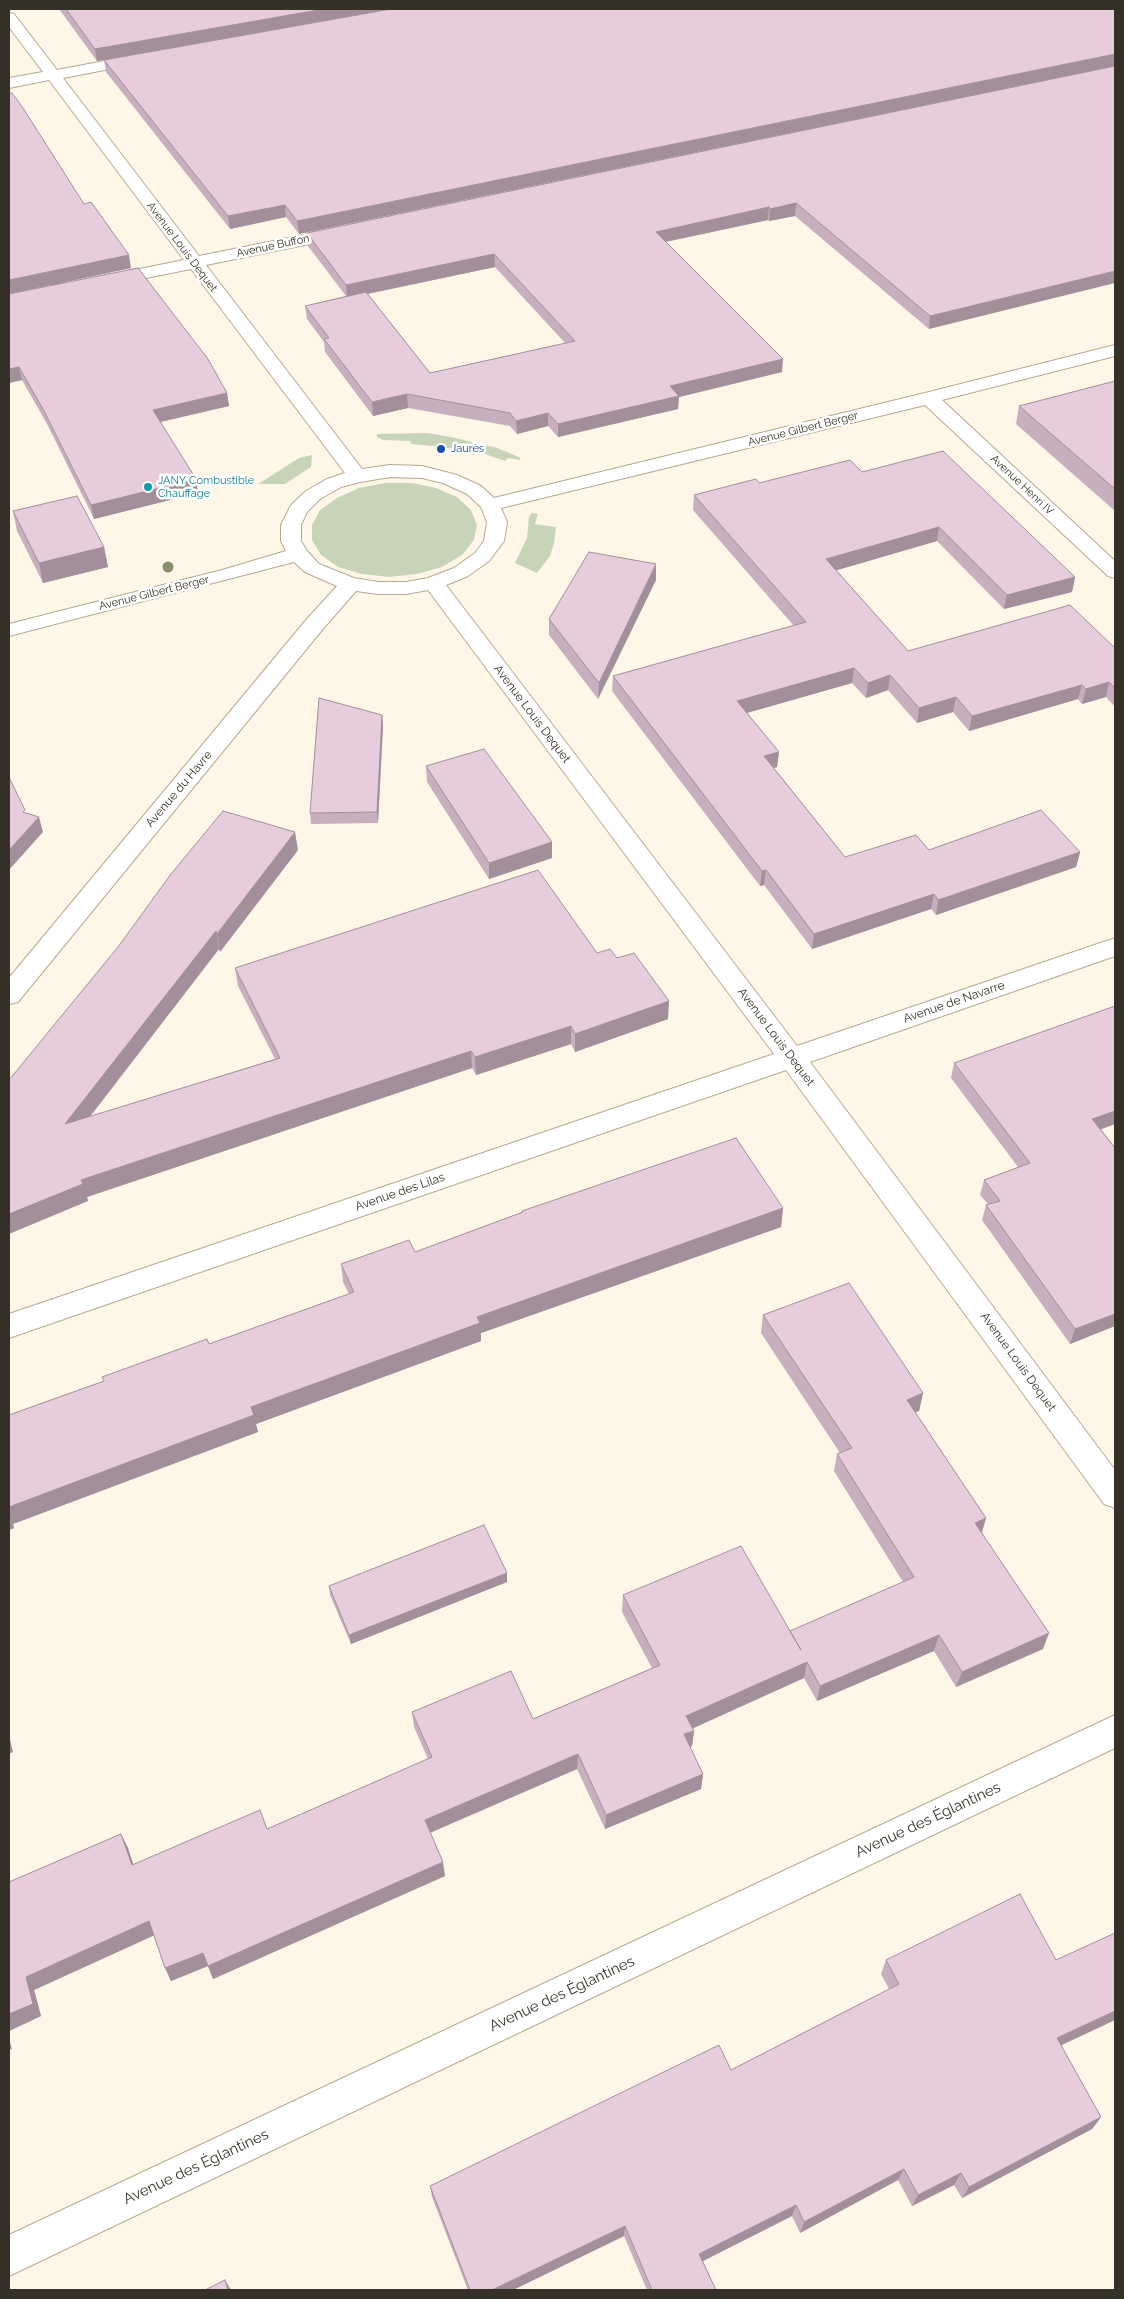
<!DOCTYPE html>
<meta charset="utf-8">
<style>
body{margin:0}
#map{position:relative;width:1124px;height:2299px;overflow:hidden;background:#fef7e7;font-family:Raleway,sans-serif}
canvas{display:block}
.frame{position:absolute;inset:0;border:10px solid #353126;pointer-events:none}
</style>
<div id="map">
<canvas width="1124" height="2299"></canvas>
<div class="frame"></div>
</div>
<script>
const ctx = document.querySelector('canvas').getContext('2d');
ctx.lineJoin = 'round';
function fillPath(path, color) { ctx.fillStyle = color; ctx.fill(path, 'evenodd'); }
const poly = rows => new Path2D(rows.map(r => 'M' + r).join(''));
function trace(path, color, width, dash) { ctx.strokeStyle = color; ctx.lineWidth = width; ctx.lineCap = dash ? 'butt' : 'round'; ctx.setLineDash(dash || []); ctx.stroke(path); }
function label(font, color, halo, rows, align = 'center') {
  ctx.font = font + ' Raleway,sans-serif'; ctx.lineWidth = 5; ctx.setLineDash([]); ctx.textBaseline = 'middle'; ctx.strokeStyle = halo; ctx.fillStyle = color; for (const [text, x, y, turn = 0] of rows) {
    ctx.save(); ctx.translate(x, y); ctx.rotate((+turn || 0) * Math.PI / 180); ctx.textAlign = isNaN(turn) ? turn : align; if (halo) ctx.strokeText(text, 0, 0); ctx.fillText(text, 0, 0); ctx.restore();
  }
}
fillPath(poly([
 [427,433,451,437,497,448,519,457,521,460,508,458,505,461,479,452,474,455,444,447,411,444,410,441,383,440,377,437,377,434],
 [312,455,311,467,285,484,258,484,299,458],
 [385,483,412,483,436,488,457,497,471,510,477,525,474,540,462,555,442,567,417,574,389,577,362,574,338,567,321,555,312,540,312,525,320,510,337,498,359,488],
 [532,513,538,514,535,524,556,527,554,543,550,556,537,573,515,563,527,538,529,517]
]), '#c7d4b8');
const minor = poly([
 [9,13,14,14,57,70,141,54,146,56,149,59,146,62,63,78,199,256,343,227,349,228,352,232,349,236,206,265,362,469,390,465,422,466,457,475,481,486,494,498,925,393,1115,345,1115,356,942,400,1115,561,1115,578,1108,576,925,405,501,508,507,522,504,541,489,561,468,576,446,585,797,1046,1115,938,1115,956,810,1062,1115,1470,1115,1508,1104,1504,786,1070,9,1338,9,1314,774,1054,428,590,406,594,378,594,356,591,322,630,18,1002,9,1004,9,978,306,620,337,586,305,572,294,562,9,636,9,624,222,570,286,551,281,541,281,525,291,505,306,491,327,479,345,473,191,269,106,286,100,285,97,281,100,277,184,260,49,80,9,88,9,78,43,72,9,27,9,13],
 [390,477,422,478,443,483,467,494,481,507,487,522,484,541,475,553,454,568,428,578,406,582,378,582,354,578,319,564,307,551,301,541,301,525,307,512,320,499,341,487,360,482,390,477],
 [1115,1715,1115,1748,9,2276,9,2235,1115,1715]
]);
trace(minor, '#b4aa91', 2);
fillPath(minor, '#fff');
ctx.fillStyle = '#89916b';
for (const [x, y] of [
 [168,567]
]) { ctx.beginPath(); ctx.arc(x, y, 5.5, 0, 2 * Math.PI); ctx.fill(); }
fillPath(poly([
 [59,9,391,9,97,61],
 [391,9,299,234,286,217,230,229,106,72,104,60],
 [1115,66,929,329,795,216,769,221,768,220,666,242,782,372,679,397,678,409,558,437,548,426,517,434,510,426,408,408,373,416,325,352,324,342,307,319,305,306,346,296,308,246,307,233],
 [495,267,565,343,430,373,368,294],
 [84,204,131,268,65,282,227,393,229,406,161,422,198,493,94,519,47,424,22,380,9,383],
 [1115,381,1115,511,1016,424,1019,406],
 [862,472,1075,577,1072,592,1004,609,937,541,836,570,908,651,1115,648,1115,707,1106,697,1082,704,1078,699,969,731,953,712,917,723,888,690,866,698,852,683,747,713,779,752,777,767,774,768,845,857,929,850,1080,852,1076,867,936,915,931,909,812,949,764,885,760,886,612,691,613,676,794,626,693,510,694,495,759,483],
 [13,511,104,547,108,567,43,583,17,531],
 [656,580,598,699,549,635,549,619],
 [382,715,383,726,378,823,311,824,310,813],
 [426,766,552,842,552,858,489,879,427,782],
 [298,850,220,952,219,949,90,1117,275,1059,238,986,235,968,597,953,617,958,668,1019,575,1052,571,1044,476,1075,472,1068,87,1197,88,1201,9,1080],
 [954,1063,1115,1124,1101,1129,1115,1148,1115,1326,1070,1344,982,1220,986,1205,988,1204,980,1195,984,1180,1018,1167,951,1078],
 [783,1208,781,1227,481,1333,481,1341,256,1424,258,1432,13,1524,14,1528,9,1530,9,1415,349,1294,343,1282,341,1264,415,1252,522,1213,522,1211],
 [763,1315,923,1393,919,1411,915,1412,986,1518,982,1532,1043,1649,956,1687,934,1651,817,1701,804,1678,692,1728,694,1731,692,1746,690,1747,703,1774,701,1789,605,1829,577,1769,430,1833,445,1876,213,1979,208,1966,171,1981,154,1935,34,1990,41,2016,9,2031,9,1882,121,1834,128,1848,133,1865,267,1829,428,1759,414,1727,412,1712,533,1719,652,1668,622,1612,623,1595,790,1632,903,1582,834,1471,837,1454,840,1453,761,1333],
 [507,1582,351,1644,330,1595,329,1586],
 [1115,1933,1115,2020,1061,2045,1101,2117,1092,2129,962,2198,954,2185,912,2206,898,2180,800,2233,792,2216,703,2261,716,2290,647,2290,624,2236,513,2290,468,2290,432,2197,430,2186,731,2070,889,1989,881,1974,886,1960,1056,1960]
]), '#c7afbd');
fillPath(poly([
 [324,9,391,9,97,61,95,49],
 [1115,54,1115,66,299,234,297,221],
 [796,203,795,216,769,221,770,209],
 [285,205,286,217,230,229,228,216],
 [769,207,768,220,655,244,656,232],
 [494,254,495,267,347,298,346,285],
 [129,255,131,268,9,294,9,280],
 [1115,271,1115,283,929,329,930,316],
 [783,359,782,372,679,397,678,409,558,437,558,424,670,386],
 [19,367,22,380,9,383,9,369],
 [227,393,229,406,155,423,153,410],
 [407,394,408,408,373,416,372,402],
 [548,413,548,426,517,434,516,421],
 [196,479,198,493,94,519,91,505],
 [939,527,937,541,824,574,826,559],
 [104,547,108,567,43,583,39,563],
 [656,564,656,580,598,699,599,683],
 [1075,577,1072,592,1004,609,1007,595],
 [854,668,852,683,736,716,737,701],
 [890,675,888,690,866,698,868,683],
 [1109,682,1106,697,1082,704,1086,689],
 [1082,685,1078,699,969,731,972,716],
 [956,697,953,712,917,723,919,708],
 [382,715,383,726,378,823,377,812],
 [779,752,777,767,763,771,764,756],
 [39,817,43,832,9,870,9,850],
 [295,832,298,850,220,952,217,934],
 [552,842,552,858,489,879,489,863],
 [1080,852,1076,867,936,915,938,900],
 [766,870,764,885,760,886,762,871],
 [934,894,931,909,812,949,814,934],
 [216,931,219,949,70,1142,65,1124],
 [669,1001,668,1019,575,1052,575,1034],
 [571,1026,571,1044,476,1075,475,1057],
 [471,1051,472,1068,87,1197,88,1201,9,1234,9,1214,81,1180],
 [1115,1111,1115,1124,1088,1134,1092,1119],
 [783,1208,781,1227,481,1333,481,1341,256,1424,258,1432,13,1524,14,1528,9,1530,9,1507,251,1407,477,1317],
 [1115,1314,1115,1326,1070,1344,1075,1329],
 [923,1393,919,1411,903,1417,907,1400],
 [986,1518,981,1535,975,1523],
 [507,1573,507,1582,351,1644,349,1635],
 [1049,1633,1043,1649,956,1687,962,1672],
 [939,1635,934,1651,817,1701,820,1686],
 [807,1662,804,1678,685,1732,686,1716],
 [694,1731,692,1746,683,1750,684,1734],
 [9,1735,13,1752,9,1754],
 [578,1754,577,1769,427,1834,425,1820],
 [703,1774,701,1789,605,1829,606,1815],
 [121,1834,128,1848,138,1879,132,1865],
 [443,1862,445,1876,213,1979,208,1966,171,1981,165,1968,203,1953],
 [149,1921,155,1935,34,1990,41,2016,9,2031,9,2014,26,1977],
 [1115,2011,1115,2020,1049,2051,1057,2038],
 [9,2039,12,2049,9,2050],
 [1101,2117,1092,2129,962,2198,969,2187],
 [904,2169,898,2180,800,2233,804,2222],
 [961,2173,954,2185,912,2206,918,2195],
 [796,2205,792,2216,697,2264,699,2254],
 [625,2226,624,2236,513,2290,492,2290],
 [225,2280,231,2290,228,2290]
]), '#a28f9a');
const building = poly([
 [66,9,324,9,95,49,66,9],
 [391,9,1115,9,1115,54,297,221,285,205,228,216,104,60,391,9],
 [1115,66,1115,271,930,316,796,203,770,209,769,207,656,232,783,359,670,386,679,396,558,424,548,413,516,421,510,413,407,394,372,402,324,339,329,338,305,306,366,292,430,373,575,341,494,254,346,285,307,233,1115,66],
 [9,93,12,93,23,108,84,204,91,202,129,255,9,280,9,93],
 [138,268,208,359,227,393,153,410,196,479,91,505,44,411,19,367,9,369,9,294,138,268],
 [1115,381,1115,489,1019,406,1115,381],
 [943,451,1075,577,1007,595,939,527,826,559,908,651,1070,605,1115,648,1115,688,1109,682,1086,689,1082,685,972,716,956,697,919,708,890,675,868,683,854,668,737,701,779,752,764,756,845,857,916,835,929,850,1041,810,1080,852,938,900,934,894,814,934,766,870,762,871,613,676,806,622,694,495,756,479,759,483,850,460,862,472,943,451],
 [77,496,104,547,39,563,13,511,77,496],
 [589,552,656,564,599,683,549,619,589,552],
 [319,698,382,715,377,812,310,813,319,698],
 [484,749,552,842,489,863,426,766,484,749],
 [9,777,25,810,23,812,39,817,9,850,9,777],
 [223,811,295,832,217,934,216,931,65,1124,280,1058,235,968,538,870,597,953,610,949,617,958,634,953,669,1001,575,1034,571,1026,475,1057,471,1051,81,1180,83,1184,9,1214,9,1080,118,947,171,874,223,811],
 [1115,1006,1115,1111,1092,1119,1115,1148,1115,1314,1075,1329,986,1205,1000,1201,984,1180,1030,1163,954,1063,1115,1006],
 [736,1138,783,1208,477,1317,480,1323,251,1407,254,1415,9,1507,9,1415,104,1381,102,1377,207,1339,209,1344,354,1292,341,1264,409,1240,415,1252,523,1212,522,1211,736,1138],
 [849,1283,923,1393,907,1400,986,1518,975,1523,1049,1633,962,1672,939,1635,820,1686,807,1662,686,1716,694,1731,684,1734,703,1774,606,1815,578,1754,425,1820,443,1862,208,1966,203,1953,165,1968,149,1921,26,1977,33,2004,9,2014,9,1882,121,1834,132,1865,260,1810,267,1829,432,1757,412,1712,511,1671,533,1719,660,1665,623,1595,741,1546,801,1650,790,1631,914,1577,837,1454,852,1448,763,1315,849,1283],
 [484,1525,507,1573,349,1635,329,1586,484,1525],
 [1020,1894,1056,1960,1115,1933,1115,2011,1057,2038,1101,2117,969,2187,961,2173,918,2195,904,2169,804,2222,796,2205,699,2254,716,2290,652,2290,625,2226,492,2290,470,2290,430,2186,719,2045,731,2070,899,1984,886,1960,1020,1894],
 [225,2280,228,2290,205,2290,225,2280]
]);
fillPath(building, '#e7ccdc');
trace(building, '#a28f9a', 1);
for (const [x, y, r, color] of [
 [441,449,5,"#1a4fb4"],
 [148,487,5,"#0f9aa8"]
]) { const dot = new Path2D(); dot.arc(x, y, r, 0, 2 * Math.PI); ctx.fillStyle = color; ctx.fill(dot); trace(dot, '#fff', 2); }
label('11px', '#353126', '#fff', [
 ["Avenue Buffon",273,246,-12],
 ["Avenue Louis Dequet",182,247,53],
 ["Avenue Gilbert Berger",803,429,-14],
 ["Avenue Henri IV",1022,485,43],
 ["Avenue Gilbert Berger",154,593,-14]
]);
label('11px', '#164399', '#fff', [
 ["Jaurès",451,449]
], 'left');
label('11px', '#0d838f', '#fff', [
 ["JANY Combustible",158,481],
 ["Chauffage",158,494]
], 'left');
label('12px', '#353126', '#fff', [
 ["Avenue Louis Dequet",532,714,53],
 ["Avenue du Havre",179,789,-50],
 ["Avenue de Navarre",954,1002,-19],
 ["Avenue Louis Dequet",776,1037,53],
 ["Avenue des Lilas",400,1192,-19],
 ["Avenue Louis Dequet",1018,1362,54]
]);
label('15px', '#353126', '#fff', [
 ["Avenue des Églantines",928,1820,-25],
 ["Avenue des Églantines",562,1994,-25],
 ["Avenue des Églantines",196,2167,-25]
]);
</script>
